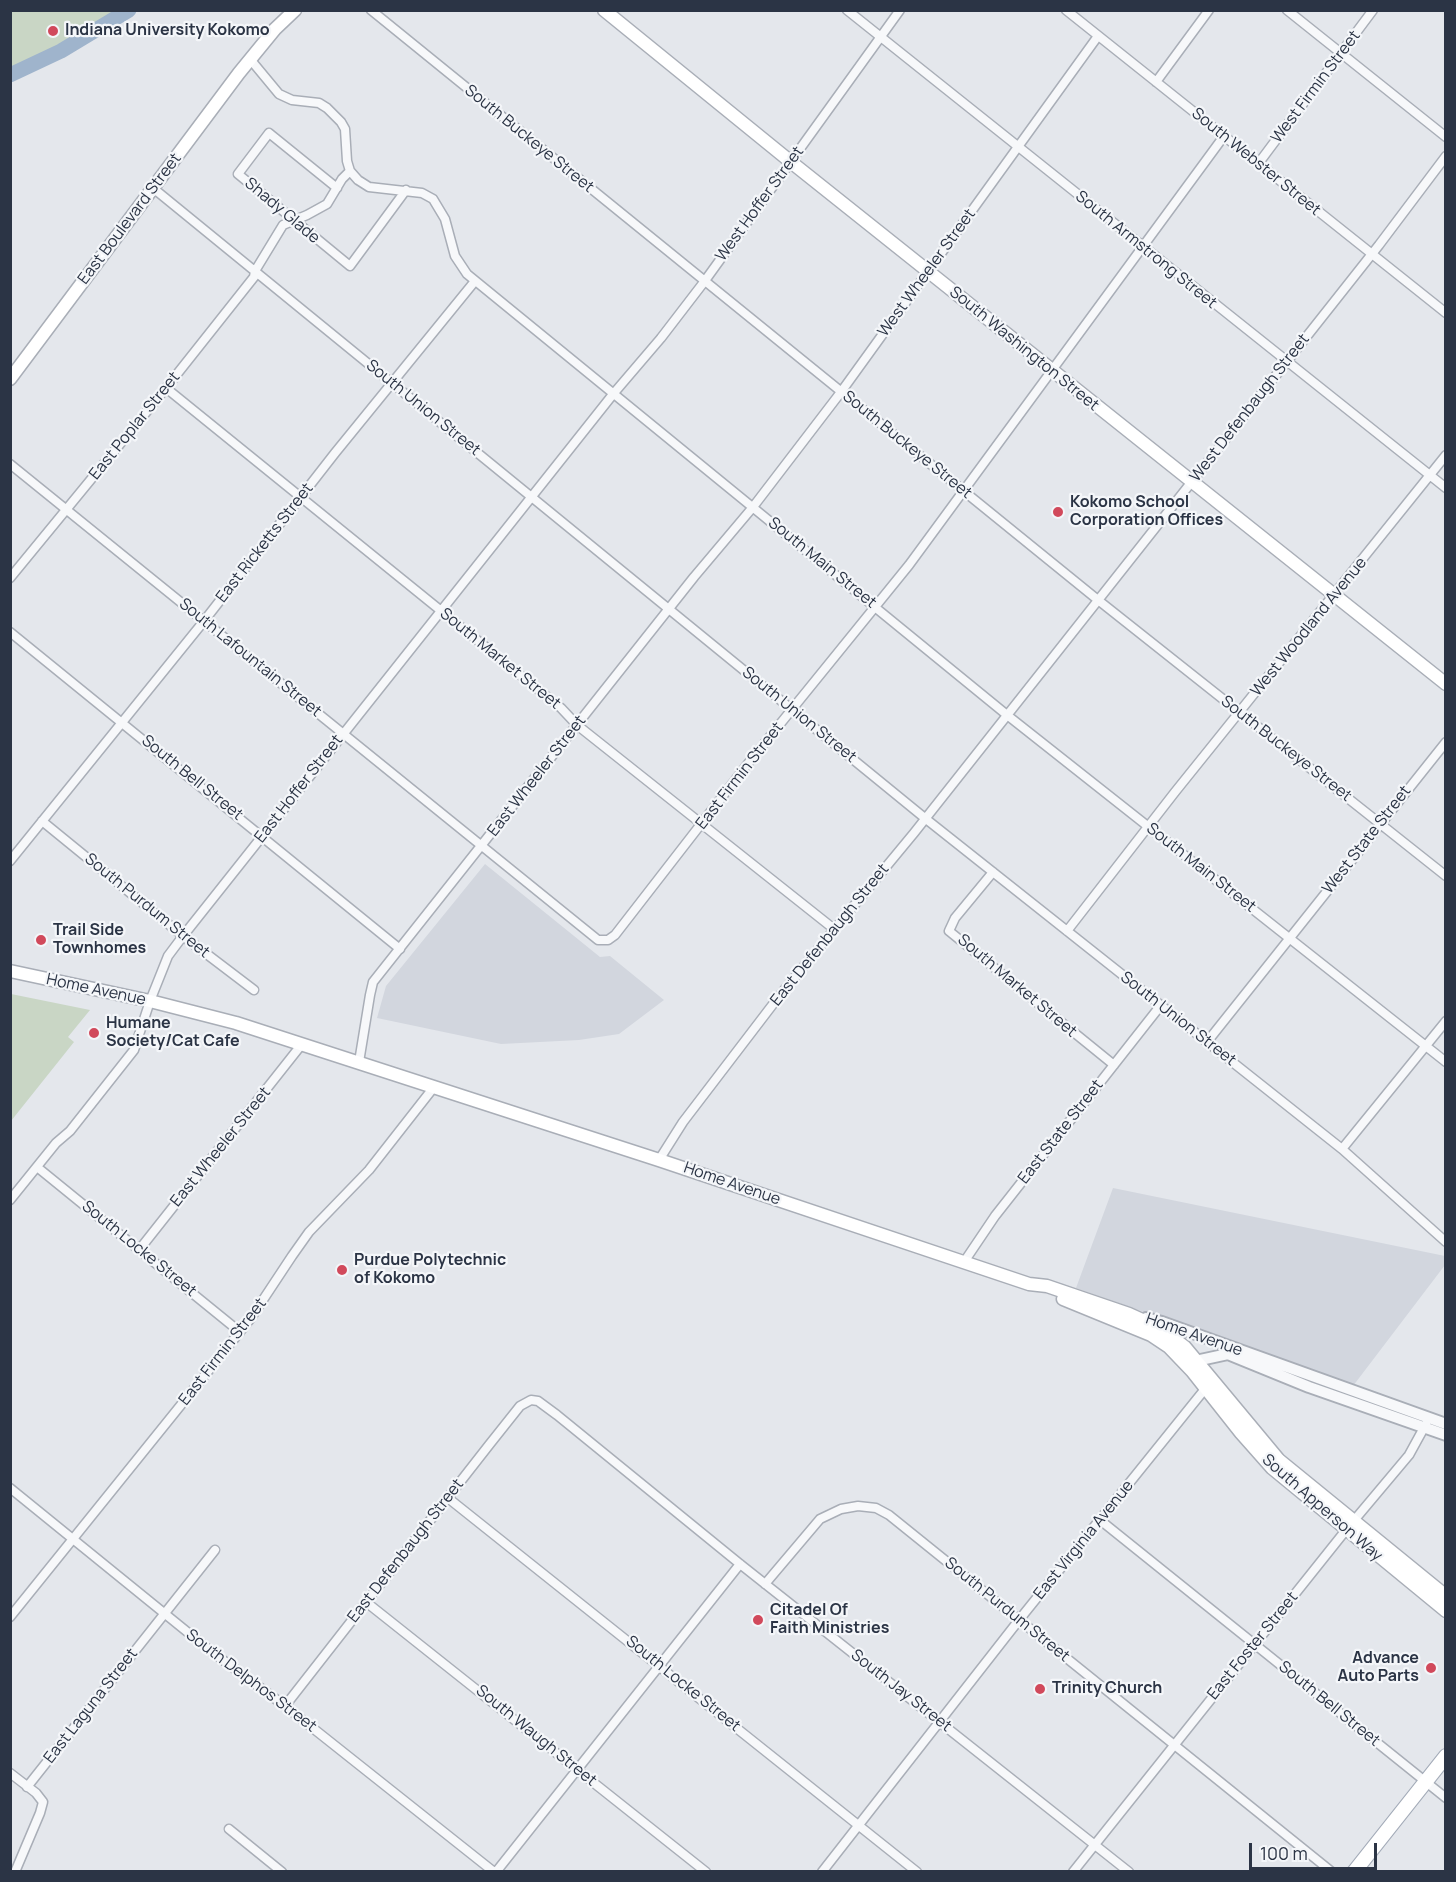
<!DOCTYPE html>
<style>
body{margin:0}
#map{position:relative;width:1456px;height:1882px;overflow:hidden;background:#e4e7ec;font-family:Manrope,sans-serif}
canvas{display:block}
.frame{position:absolute;inset:0;border:12px solid #2b3445;pointer-events:none}
.scale{position:absolute;left:1249px;top:1843px;width:128px;height:27px;box-sizing:border-box;border:3px solid #2b3445;border-top:0;padding-left:8px;font-size:18px;line-height:21px;white-space:nowrap;color:#2b3445;-webkit-text-stroke:4px #f4f6f9;paint-order:stroke}
</style>
<div id="map">
<canvas width="1456" height="1882"></canvas>
<div class="frame"></div>
<div class="scale">100 m</div>
</div>
<script>
const ctx = document.querySelector('canvas').getContext('2d');
ctx.lineJoin = 'round';
function fillPath(path, color) { ctx.fillStyle = color; ctx.fill(path, 'evenodd'); }
const poly = rows => new Path2D(rows.map(r => 'M' + r).join(''));
function trace(path, color, width, dash) { ctx.strokeStyle = color; ctx.lineWidth = width; ctx.lineCap = dash ? 'butt' : 'round'; ctx.setLineDash(dash || []); ctx.stroke(path); }
function label(font, color, halo, rows, align = 'center') {
  ctx.font = font + ' Manrope,sans-serif'; ctx.lineWidth = 4.5; ctx.setLineDash([]); ctx.textBaseline = 'middle'; ctx.strokeStyle = halo; ctx.fillStyle = color; for (const [text, x, y, turn = 0] of rows) {
    ctx.save(); ctx.translate(x, y); ctx.rotate((+turn || 0) * Math.PI / 180); ctx.textAlign = isNaN(turn) ? turn : align; if (halo) ctx.strokeText(text, 0, 0); ctx.fillText(text, 0, 0); ctx.restore();
  }
}
fillPath(poly([
 [485,864,600,957,610,956,664,1000,619,1034,579,1040,501,1044,377,1018,386,986],
 [1113,1188,1445,1256,1445,1265,1353,1386,1076,1288]
]), '#d2d6de');
fillPath(poly([
 [10,11,11,10,129,11,61,51,11,75],
 [11,994,90,1010,68,1037,74,1042,11,1121]
]), '#c9d6c5');
trace(poly([
 [10,75,61,51,129,10]
]), '#9fb4cc', 15);
const minor = poly([
 [371,10,1098,600,1446,876],
 [847,10,1446,488],
 [1066,10,1446,313],
 [1287,10,1446,137],
 [250,59,279,94,292,100,319,103,327,108,341,122,345,129,347,161,350,171,358,180,369,187,422,193,433,199,445,219,455,256,467,274,1007,715,1446,1062],
 [1156,82,1209,10],
 [1258,164,1373,10],
 [153,188,926,819,1342,1149,1446,1242],
 [337,188,269,133,238,174,350,266,406,190],
 [166,388,561,708,577,725,834,929],
 [10,464,598,940,608,940,615,935,746,766,909,565,1224,136],
 [10,578,166,388,254,277,255,271,283,225,307,215,327,204,342,179,350,171],
 [10,632,400,949],
 [42,821,183,936,254,990],
 [10,861,204,621,335,453,475,281],
 [993,872,955,918,949,931,1114,1065],
 [1067,931,1175,792,1446,455],
 [1207,1042,1446,742],
 [359,1062,370,995,373,982,694,577,753,507,841,392,1098,36],
 [1342,1149,1446,1021],
 [659,1160,683,1122,780,995,914,833,1379,245,1446,156],
 [37,1167,240,1332],
 [10,1200,56,1143,70,1131,134,1050,150,1001,168,956,183,936,614,393,661,338,704,282,900,10],
 [139,1250,302,1044],
 [964,1262,995,1216,1161,1005],
 [10,1488,212,1652,285,1706,494,1872],
 [448,1498,917,1872],
 [1100,1520,1446,1798],
 [765,1584,820,1519,841,1509,858,1506,876,1508,889,1515,1332,1872],
 [366,1602,706,1872],
 [10,1617,251,1318,292,1256,309,1232,369,1170,434,1087],
 [285,1706,489,1445,520,1406,531,1400,538,1401,557,1415,740,1564,1129,1872],
 [10,1773,36,1793,43,1802,40,1813,15,1872],
 [27,1787,215,1550],
 [229,1829,282,1872],
 [496,1872,740,1564],
 [822,1872,1019,1620,1209,1384],
 [1073,1872,1346,1530,1409,1455,1426,1424]
]);
const tertiary = poly([
 [1146,1318,1162,1322,1446,1424],
 [1191,1362,1228,1354,1309,1387,1446,1435]
]);
const secondary = poly([
 [604,10,791,162,1446,684],
 [10,379,239,73,275,29,295,10],
 [10,971,150,1001,236,1023,659,1160,1029,1284,1047,1286,1129,1314,1160,1328,1185,1347,1279,1460,1446,1596],
 [1063,1299,1151,1335,1169,1347,1192,1371,1241,1433,1272,1468,1446,1611]
]);
const primary = poly([
 [1354,1872,1446,1756]
]);
trace(minor, '#a9aeb7', 11);
trace(tertiary, '#a9aeb7', 14);
trace(secondary, '#a9aeb7', 15);
trace(primary, '#a3abb8', 16);
trace(minor, '#f7f8fa', 8);
trace(tertiary, '#f7f8fa', 10);
trace(secondary, '#fff', 12);
trace(primary, '#fff', 14);
for (const [x, y, r, color] of [
 [53,31,6,"#d1495b"],
 [1058,512,6,"#d1495b"],
 [41,940,6,"#d1495b"],
 [94,1033,6,"#d1495b"],
 [342,1270,6,"#d1495b"],
 [758,1620,6,"#d1495b"],
 [1431,1668,6,"#d1495b"],
 [1040,1689,6,"#d1495b"]
]) { const dot = new Path2D(); dot.arc(x, y, r, 0, 2 * Math.PI); ctx.fillStyle = color; ctx.fill(dot); trace(dot, '#f4f6f9', 2); }
label('bold 16px', '#2b3445', '#f4f6f9', [
 ["Indiana University Kokomo",65,31],
 ["Kokomo School",1070,503],
 ["Corporation Offices",1070,521],
 ["Trail Side",53,931],
 ["Townhomes",53,949],
 ["Humane",106,1024],
 ["Society/Cat Cafe",106,1042],
 ["Purdue Polytechnic",354,1261],
 ["of Kokomo",354,1279],
 ["Citadel Of",770,1611],
 ["Faith Ministries",770,1629],
 ["Advance",1419,1659,"right"],
 ["Auto Parts",1419,1677,"right"],
 ["Trinity Church",1052,1689]
], 'left');
label('16px', '#2b3445', '#f4f6f9', [
 ["West Firmin Street",1316,87,-53],
 ["South Buckeye Street",529,139,39],
 ["South Webster Street",1256,162,39],
 ["West Hoffer Street",760,204,-54],
 ["Shady Glade",282,211,40],
 ["East Boulevard Street",130,219,-53],
 ["South Armstrong Street",1146,250,39],
 ["West Wheeler Street",927,273,-54],
 ["South Washington Street",1024,349,39],
 ["South Union Street",423,408,39],
 ["West Defenbaugh Street",1250,408,-52],
 ["East Poplar Street",135,426,-51],
 ["South Buckeye Street",907,445,39],
 ["East Ricketts Street",265,543,-52],
 ["South Main Street",822,563,39],
 ["West Woodland Avenue",1309,627,-51],
 ["South Lafountain Street",250,658,39],
 ["South Market Street",500,659,39],
 ["South Union Street",799,715,39],
 ["South Buckeye Street",1286,749,38],
 ["East Wheeler Street",537,776,-52],
 ["East Firmin Street",740,776,-52],
 ["South Bell Street",192,778,39],
 ["East Hoffer Street",299,789,-52],
 ["West State Street",1367,840,-52],
 ["South Main Street",1201,868,38],
 ["South Purdum Street",147,906,39],
 ["East Defenbaugh Street",830,935,-51],
 ["South Market Street",1017,986,40],
 ["Home Avenue",96,990,12],
 ["South Union Street",1178,1019,38],
 ["East State Street",1061,1132,-52],
 ["East Wheeler Street",221,1147,-51],
 ["Home Avenue",732,1184,19],
 ["South Locke Street",139,1249,39],
 ["Home Avenue",1194,1335,19],
 ["East Firmin Street",223,1352,-52],
 ["South Apperson Way",1322,1508,41],
 ["East Virginia Avenue",1084,1540,-51],
 ["East Defenbaugh Street",406,1551,-52],
 ["South Purdum Street",1007,1610,39],
 ["East Foster Street",1253,1646,-51],
 ["South Delphos Street",251,1681,37],
 ["South Locke Street",683,1684,39],
 ["South Jay Street",901,1691,38],
 ["South Bell Street",1329,1704,39],
 ["East Laguna Street",91,1706,-52],
 ["South Waugh Street",536,1736,39]
]);
</script>
